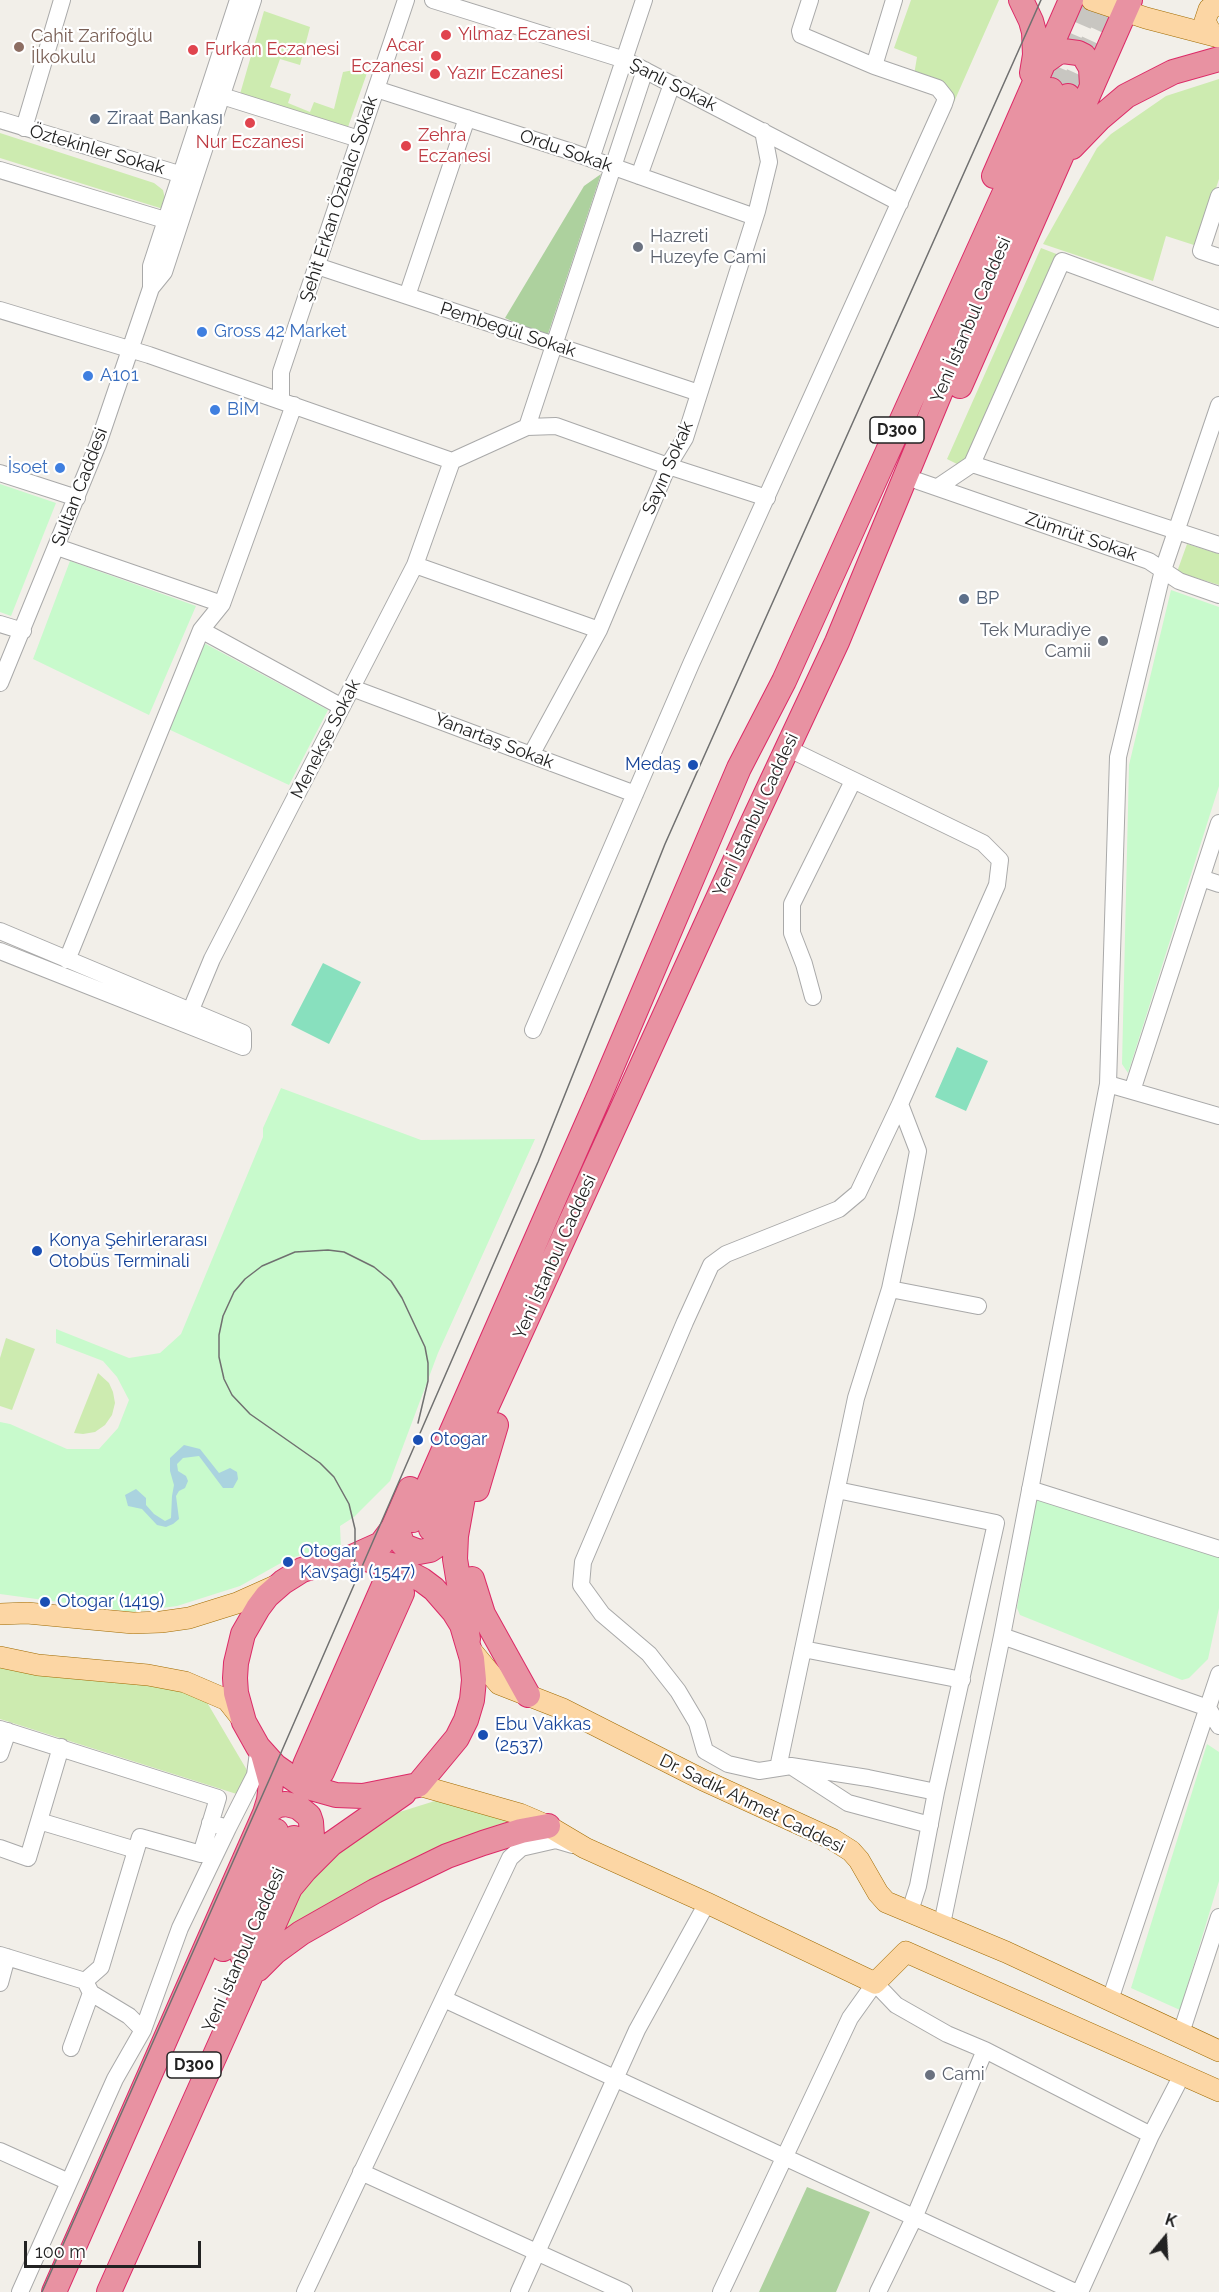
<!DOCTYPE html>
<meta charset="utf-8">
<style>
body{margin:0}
#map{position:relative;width:1219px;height:2292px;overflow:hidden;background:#f2efe9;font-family:Raleway,sans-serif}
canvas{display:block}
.north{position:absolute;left:1135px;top:2208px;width:60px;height:60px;-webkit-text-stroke:4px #fff;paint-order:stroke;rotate:18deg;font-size:16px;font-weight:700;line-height:24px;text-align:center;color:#222}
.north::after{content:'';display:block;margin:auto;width:21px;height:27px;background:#222;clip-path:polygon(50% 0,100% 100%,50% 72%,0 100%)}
.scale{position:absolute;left:24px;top:2241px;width:177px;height:27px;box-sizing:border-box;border:3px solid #222;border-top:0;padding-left:8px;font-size:18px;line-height:21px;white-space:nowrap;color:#222;-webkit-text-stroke:4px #fff;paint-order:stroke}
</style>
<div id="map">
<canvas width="1219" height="2292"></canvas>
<div class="north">K</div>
<div class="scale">100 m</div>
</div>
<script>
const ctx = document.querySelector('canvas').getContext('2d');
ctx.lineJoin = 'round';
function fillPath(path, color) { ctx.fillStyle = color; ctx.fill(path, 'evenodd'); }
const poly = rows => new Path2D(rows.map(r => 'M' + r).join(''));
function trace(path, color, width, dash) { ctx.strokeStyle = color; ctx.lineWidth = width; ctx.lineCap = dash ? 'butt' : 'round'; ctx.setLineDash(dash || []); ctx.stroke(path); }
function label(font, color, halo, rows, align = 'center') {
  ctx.font = font + ' Raleway,sans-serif'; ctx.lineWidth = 4.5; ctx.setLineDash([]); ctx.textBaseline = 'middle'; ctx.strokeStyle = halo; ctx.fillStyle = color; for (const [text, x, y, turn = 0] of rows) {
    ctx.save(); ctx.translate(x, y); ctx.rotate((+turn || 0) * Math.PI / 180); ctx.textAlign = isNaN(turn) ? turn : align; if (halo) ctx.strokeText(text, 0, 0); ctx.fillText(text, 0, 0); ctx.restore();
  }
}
fillPath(poly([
 [911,0,999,0,954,102,912,87,917,57,894,48],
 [264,11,310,27,300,65,280,59,270,87,291,94,288,103,310,112,314,102,334,109,343,72,354,70,367,73,348,127,240,94],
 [1219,79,1219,179,1197,246,1166,236,1153,281,1043,244,1097,148,1111,134,1166,96],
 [0,133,154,183,163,190,165,199,163,209,0,158],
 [1041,248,1059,255,965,468,947,459],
 [1187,544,1219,554,1219,585,1177,572],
 [6,1338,35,1349,12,1410,0,1406,0,1358],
 [98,1373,109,1383,113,1392,115,1403,112,1415,105,1425,95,1432,83,1434,74,1433],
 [0,1665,181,1687,205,1699,251,1777,243,1796,0,1719],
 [438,1800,521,1819,278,1940,300,1895,326,1861,390,1815]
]), '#cdebb0');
fillPath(poly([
 [601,174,547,337,505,318,584,186],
 [807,2187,870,2212,836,2292,759,2292]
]), '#add19e');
fillPath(poly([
 [0,484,56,503,11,616,0,612],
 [70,561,196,606,149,715,33,659],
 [1171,590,1219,607,1219,786,1128,1073,1122,1064,1129,765],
 [202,642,328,710,289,785,166,728],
 [281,1088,421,1140,535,1139,438,1353,390,1481,354,1517,340,1526,341,1548,320,1549,288,1559,240,1586,177,1606,132,1612,0,1594,0,1422,10,1424,67,1449,99,1449,118,1428,129,1400,117,1377,103,1361,56,1343,56,1329,129,1358,160,1353,181,1334,263,1137,263,1128],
 [1037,1495,1219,1557,1219,1608,1208,1659,1189,1678,1182,1680,1020,1615,1017,1608],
 [1207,1744,1219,1752,1219,1881,1180,2010,1131,1988]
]), '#c8facc');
fillPath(poly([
 [323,963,361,982,329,1044,291,1025],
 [957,1047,988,1061,966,1111,935,1097]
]), '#88e0be');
fillPath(poly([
 [184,1445,200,1449,219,1473,230,1468,237,1472,238,1479,233,1488,223,1488,199,1456,183,1458,177,1464,178,1471,186,1476,188,1481,185,1488,179,1491,176,1496,179,1519,173,1524,166,1527,157,1525,142,1509,128,1506,125,1495,136,1489,146,1498,146,1505,154,1514,165,1521,171,1518,172,1496,174,1485,170,1471,170,1458]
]), '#aad3df');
trace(poly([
 [1051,90,1090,0],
 [1068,96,1112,0]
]), '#c8c6c1', 24, [24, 12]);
const minor = poly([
 [433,0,625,60,900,203],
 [810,0,800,31,801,35,874,66],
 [376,89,569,151,755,217],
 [222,96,359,139],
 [0,120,189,177],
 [24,128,62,0],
 [591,159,644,0],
 [0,170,165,220],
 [639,176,672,84],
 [1219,196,1201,251,1219,257],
 [317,266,699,393],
 [151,288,151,266,238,0],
 [407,296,467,118],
 [0,310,149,355,452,461,527,427,556,426,668,466,767,498],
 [281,400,281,372,406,0],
 [527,427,645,70],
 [972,464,1062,261,1219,319],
 [0,473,77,498],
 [918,481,1149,561,1179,581,1219,595],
 [938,487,972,464,1219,545],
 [57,547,222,604],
 [415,565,599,630],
 [0,624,23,631],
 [201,630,342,707],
 [0,683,98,444,151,288,164,272,253,0],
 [352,688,635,794],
 [787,748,983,843,1000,860,997,885,900,1104,858,1193,839,1209,726,1254,711,1265,685,1322,583,1562,581,1585,602,1614,649,1654,678,1691,697,1723,705,1751,728,1764,759,1771,791,1766,868,1778,936,1792,918,1886,910,1911],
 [531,755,599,630,668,466,685,438,757,211,769,162,763,131],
 [1201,878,1219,884],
 [0,931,243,1033,243,1047,0,951],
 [67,960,201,630,222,604,294,405],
 [813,997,804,964,792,933,792,904,853,781],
 [190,1012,212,959,415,565,452,461],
 [533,1030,691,664,944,104,946,98,938,88,874,66,894,0],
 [1108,1084,1219,1116],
 [1132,1091,1219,823],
 [890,1289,978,1306],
 [1030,1489,1219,1549],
 [837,1490,996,1523,936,1792],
 [1002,1636,1208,1708,1219,1726],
 [803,1649,962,1680],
 [0,1729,218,1798,201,1854,140,1837,101,1967,85,1981],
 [0,1754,8,1731],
 [778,1768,856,1398,890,1289,906,1214,918,1151,900,1104],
 [794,1768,848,1803,930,1825],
 [39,1821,136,1850],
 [228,1828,255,1775,258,1752],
 [0,1848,28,1858,61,1747],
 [942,1924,1002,1636,1108,1084,1118,757,1163,570,1219,405],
 [0,1955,85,1981,91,1993,129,2016,143,2030],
 [0,1983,7,1957],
 [444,1999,1075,2292],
 [1110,2000,1219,1674],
 [1181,2033,1219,1917],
 [71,2048,91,1993],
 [0,2151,69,2182],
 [361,2172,624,2292],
 [20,2292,115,2079,143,2030,180,1928,228,1828,210,1823],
 [305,2292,510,1858,521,1848,556,1840,573,1845],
 [519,2292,637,2030,707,1903],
 [721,2292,850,2018,875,1983,896,2005,947,2034,985,2050,1151,2135],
 [878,2292,914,2218,985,2050],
 [1080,2292,1151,2135,1182,2075]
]);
const major = poly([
 [1092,0,1146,18,1219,37],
 [1218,37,1210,31,1205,21,1209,9,1219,5],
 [0,1614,27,1613,133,1623,161,1622,189,1618,237,1603,275,1586],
 [470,1649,499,1684,563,1709,703,1780,832,1839,851,1851,859,1860,878,1893,886,1902,1006,1952,1219,2051],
 [0,1657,38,1665,148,1675,185,1682,227,1700,242,1719],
 [418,1785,520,1814,548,1826,585,1848,707,1903,875,1983,906,1952,1219,2091]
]);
const highway = poly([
 [1021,0,1031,21,1034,32,1035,55,1032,73],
 [1043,63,1057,53,1063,51,1078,53,1084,56,1091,68,1092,86],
 [1072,147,1100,118,1126,96,1173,72,1219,59],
 [994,176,1071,0],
 [960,386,1130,0],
 [477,1489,496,1425],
 [399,1514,398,1531,402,1543,406,1547,419,1552,430,1550,436,1546,445,1534,454,1517],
 [413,1520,601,1092,739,768,784,681,1051,90],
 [431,1529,750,828,837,642,993,265,1068,96],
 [352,1557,381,1544,393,1528,410,1489],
 [348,1558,366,1559,395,1566,422,1580,434,1589,454,1612,462,1625,472,1659,474,1680,472,1700,466,1720,457,1738,418,1785,363,1796,336,1795,311,1788,298,1782,275,1766,258,1747,244,1722,236,1693,235,1678,236,1663,243,1634,258,1608,267,1596,283,1582,302,1570,330,1561,348,1558],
 [472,1579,483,1614,528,1695],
 [468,1639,455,1559,456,1536,463,1497,475,1471],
 [305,1765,384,1585],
 [322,1772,402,1593],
 [265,1813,278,1805,286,1804,298,1807,309,1816,311,1822,312,1836,299,1870],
 [223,1949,276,1831],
 [242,1955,294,1838],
 [258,1969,275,1952,301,1933,375,1891,447,1856,483,1843,521,1831,548,1826],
 [54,2292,265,1813,269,1800,271,1783,263,1754],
 [109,2292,290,1888,305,1870,331,1844,404,1793]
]);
trace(minor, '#a9a9a9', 18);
trace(major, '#a06b00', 22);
trace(highway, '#dc2a67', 26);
trace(minor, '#fff', 16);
trace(major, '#fcd6a4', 21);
trace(highway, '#e892a2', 24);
trace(poly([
 [352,1578,355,1558,355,1529,349,1504,334,1477,320,1463,250,1414,232,1395,224,1379,219,1357,219,1335,223,1316,234,1292,245,1279,262,1266,295,1252,328,1250,344,1252,374,1267,391,1281,402,1298,425,1347,428,1363,428,1381,418,1423],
 [42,2292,270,1778,538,1162,665,844,1041,0]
]), '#707070', 1.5);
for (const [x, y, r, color] of [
 [446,35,6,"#e0444e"],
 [19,47,6,"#8d6e63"],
 [193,50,6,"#e0444e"],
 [436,56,6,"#e0444e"],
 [435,74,6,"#e0444e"],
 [95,119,6,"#5c6f8a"],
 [250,123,6,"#e0444e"],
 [406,146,6,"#e0444e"],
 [638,247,6,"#6b7280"],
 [202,332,6,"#3f7fe0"],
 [88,376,6,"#3f7fe0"],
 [215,410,6,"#3f7fe0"],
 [60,468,6,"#3f7fe0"],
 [964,599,6,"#5c6f8a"],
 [1103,641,6,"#6b7280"],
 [693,765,6,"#1a4fb4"],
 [37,1251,6,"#1a4fb4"],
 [418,1440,6,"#1a4fb4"],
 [288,1562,6,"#1a4fb4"],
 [45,1602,6,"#1a4fb4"],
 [483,1735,6,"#1a4fb4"],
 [930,2075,6,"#6b7280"]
]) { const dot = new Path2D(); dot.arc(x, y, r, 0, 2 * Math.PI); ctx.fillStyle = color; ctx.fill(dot); trace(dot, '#fff', 2); }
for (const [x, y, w] of [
 [897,430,54],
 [194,2065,54]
]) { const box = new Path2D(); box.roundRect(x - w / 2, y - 13, w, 26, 4.5); ctx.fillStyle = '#fff'; ctx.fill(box); trace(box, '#222', 1.5); }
label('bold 16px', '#222', null, [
 ["D300",897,430],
 ["D300",194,2065]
]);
label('18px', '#be3a42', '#fff', [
 ["Yılmaz Eczanesi",458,35],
 ["Acar",424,46,"right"],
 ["Eczanesi",424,67,"right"],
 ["Furkan Eczanesi",205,50],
 ["Yazır Eczanesi",447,74],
 ["Zehra",418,136],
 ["Eczanesi",418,157],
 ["Nur Eczanesi",250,143,"center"]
], 'left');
label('18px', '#785e54', '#fff', [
 ["Cahit Zarifoğlu",31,37],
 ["İlkokulu",31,58]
], 'left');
label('18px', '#222', '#fff', [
 ["Şanlı Sokak",673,85,27],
 ["Öztekinler Sokak",97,150,16],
 ["Ordu Sokak",566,151,19],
 ["Şehit Erkan Özbalcı Sokak",339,199,-72],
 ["Yeni İstanbul Caddesi",971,320,-67],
 ["Pembegül Sokak",508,330,18],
 ["Sayın Sokak",668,468,-66],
 ["Sultan Caddesi",80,487,-69],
 ["Zümrüt Sokak",1081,537,19],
 ["Menekşe Sokak",326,739,-63],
 ["Yanartaş Sokak",494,741,21],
 ["Yeni İstanbul Caddesi",756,815,-65],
 ["Yeni İstanbul Caddesi",555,1257,-66],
 ["Dr. Sadık Ahmet Caddesi",752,1804,26],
 ["Yeni İstanbul Caddesi",244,1950,-66]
]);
label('18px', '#4e5e75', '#fff', [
 ["Ziraat Bankası",107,119],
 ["BP",976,599]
], 'left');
label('18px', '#5b616d', '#fff', [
 ["Hazreti",650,237],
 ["Huzeyfe Cami",650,258],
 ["Tek Muradiye",1091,631,"right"],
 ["Camii",1091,652,"right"],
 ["Cami",942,2075]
], 'left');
label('18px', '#366cbe', '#fff', [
 ["Gross 42 Market",214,332],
 ["A101",100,376],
 ["BİM",227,410],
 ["İsoet",48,468,"right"]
], 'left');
label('18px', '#164399', '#fff', [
 ["Medaş",681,765,"right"],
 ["Konya Şehirlerarası",49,1241],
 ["Otobüs Terminali",49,1262],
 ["Otogar",430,1440],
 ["Otogar",300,1552],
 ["Kavşağı (1547)",300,1573],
 ["Otogar (1419)",57,1602],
 ["Ebu Vakkas",495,1725],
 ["(2537)",495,1746]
], 'left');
</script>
